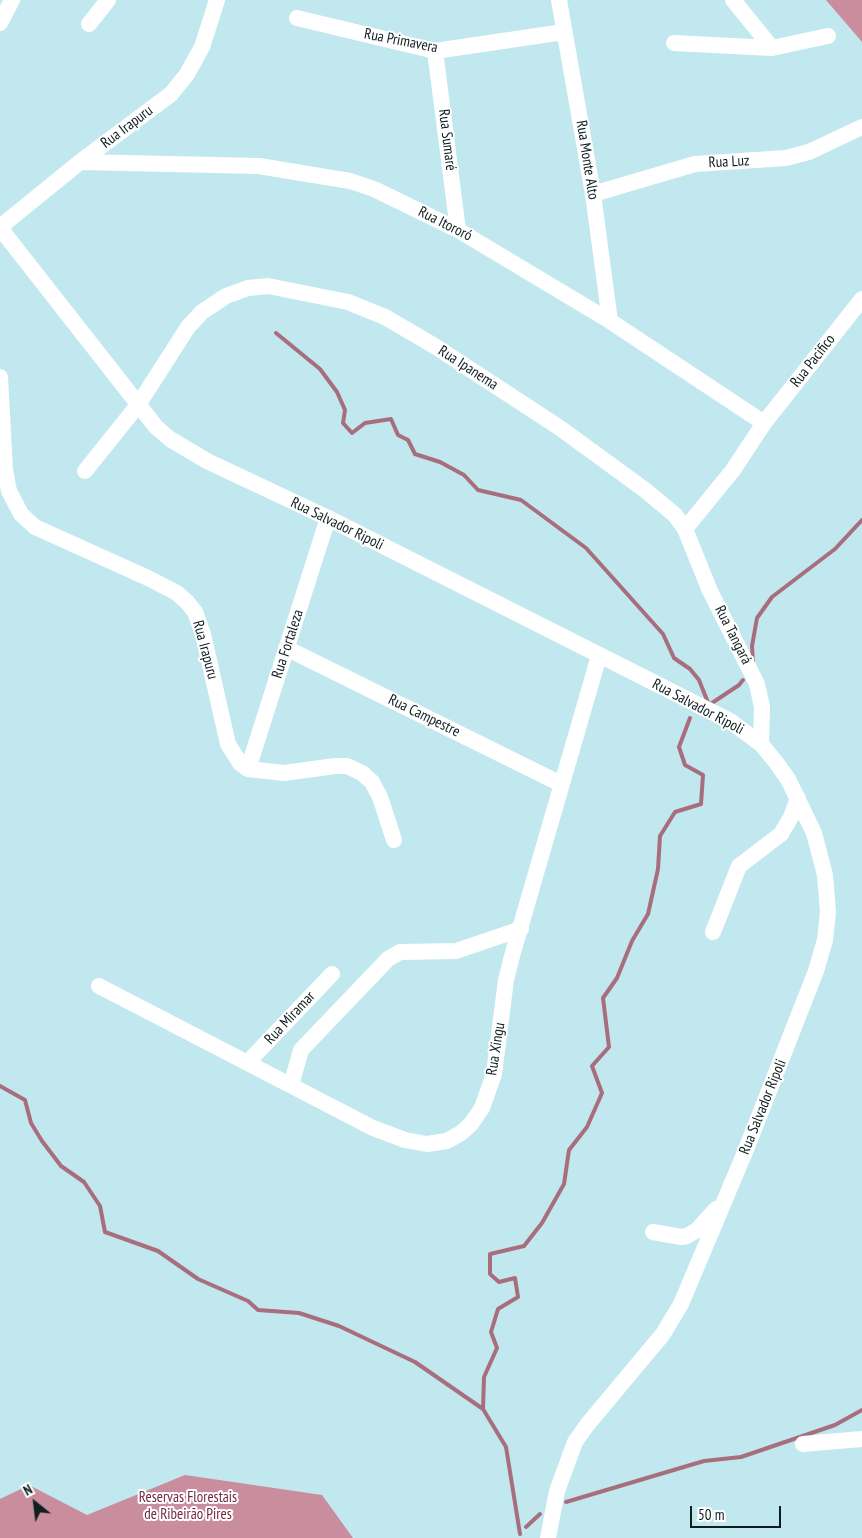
<!DOCTYPE html>
<meta charset="utf-8">
<style>
body{margin:0}
#map{position:relative;width:862px;height:1538px;overflow:hidden;background:#c0e8ee;font-family:"PT Sans Narrow",sans-serif}
canvas{display:block}
.north{position:absolute;left:10px;top:1478px;width:50px;height:50px;-webkit-text-stroke:4px #fff;paint-order:stroke;rotate:331deg;font-size:14px;font-weight:700;line-height:20px;text-align:center;color:#0f1e20}
.north::after{content:'';display:block;margin:auto;width:18px;height:22px;background:#0f1e20;clip-path:polygon(50% 0,100% 100%,50% 72%,0 100%)}
.scale{position:absolute;left:690px;top:1506px;width:91px;height:22px;box-sizing:border-box;border:2px solid #0f1e20;border-top:0;padding-left:6px;font-size:15px;line-height:18px;white-space:nowrap;color:#0f1e20;-webkit-text-stroke:4px #fff;paint-order:stroke}
</style>
<div id="map">
<canvas width="862" height="1538"></canvas>
<div class="north">N</div>
<div class="scale">50 m</div>
</div>
<script>
const ctx = document.querySelector('canvas').getContext('2d');
ctx.lineJoin = 'round';
function fillPath(path, color) { ctx.fillStyle = color; ctx.fill(path, 'evenodd'); }
const poly = rows => new Path2D(rows.map(r => 'M' + r).join(''));
function trace(path, color, width, dash) { ctx.strokeStyle = color; ctx.lineWidth = width; ctx.lineCap = dash ? 'butt' : 'round'; ctx.setLineDash(dash || []); ctx.stroke(path); }
function label(font, color, halo, rows, align = 'center') {
  ctx.font = font + ' "PT Sans Narrow",sans-serif'; ctx.lineWidth = 4; ctx.setLineDash([]); ctx.textBaseline = 'middle'; ctx.strokeStyle = halo; ctx.fillStyle = color; for (const [text, x, y, turn = 0] of rows) {
    ctx.save(); ctx.translate(x, y); ctx.rotate((+turn || 0) * Math.PI / 180); ctx.textAlign = isNaN(turn) ? turn : align; if (halo) ctx.strokeText(text, 0, 0); ctx.fillText(text, 0, 0); ctx.restore();
  }
}
fillPath(poly([
 [826,0,862,0,862,42],
 [185,1475,322,1495,353,1538,0,1538,0,1499,29,1485,87,1515]
]), '#ca8d9d');
trace(poly([
 [276,333,320,369,337,392,345,410,343,423,352,433,365,423,391,419,398,435,408,440,415,454,440,462,464,475,478,490,521,500,586,548,663,634,674,658,690,669,699,680,709,705,739,685,743,680],
 [753,663,752,646,757,618,772,597,835,549,862,520],
 [0,1086,25,1100,31,1123,42,1141,61,1166,84,1182,100,1206,105,1232,158,1251,198,1279,248,1301,258,1310,299,1313,339,1326,415,1362,483,1409],
 [566,1502,704,1461,741,1457,835,1425,862,1410],
 [526,1527,540,1514],
 [520,1534,506,1447,483,1409,484,1377,497,1348,491,1332,498,1309,518,1297,515,1278,499,1282,490,1274,490,1254,524,1246,542,1223,564,1184,569,1150,587,1127,602,1093,592,1066,609,1047,603,998,617,978,632,941,648,914,658,869,660,836,675,812,701,804,703,775,685,765,679,747,690,718]
]), '#a96e7e', 4);
trace(poly([
 [559,0,593,194,610,321],
 [733,0,772,48],
 [297,18,435,51,564,32],
 [0,23,12,0],
 [89,24,108,0],
 [674,43,772,48,828,36],
 [435,51,458,230],
 [80,162,259,166,350,181,374,189,458,230,610,321,764,423],
 [593,194,695,164,786,158,809,152,862,127],
 [0,227,80,162,171,94,187,74,202,47,217,0],
 [0,228,156,427,170,439,207,461,328,518,730,721,761,744,775,761,788,779,814,833,825,875,828,912,825,940,816,971,745,1152,681,1304,663,1334,587,1425,575,1442,557,1491,548,1538],
 [0,377,5,470,9,491,21,514,35,527,148,578,177,593,187,602,195,612,203,634,228,744,240,763,248,769,284,773,335,766,347,766,362,773,372,782,380,797,394,840],
 [85,471,138,405,188,327,202,312,226,296,248,288,268,286,348,302,385,317,433,345,560,428,645,490,675,515,685,529,710,591,757,684,762,707,761,744],
 [685,529,733,470,764,423,862,299],
 [286,648,561,784],
 [248,769,328,518],
 [713,932,739,866,781,834,791,817,798,798],
 [99,986,373,1128,405,1140,427,1144,447,1141,461,1133,471,1124,482,1108,494,1074,506,980,512,956,599,656],
 [248,1062,332,974],
 [291,1085,301,1050,388,959,400,952,456,951,521,929],
 [653,1232,681,1237,687,1236,697,1230,716,1209],
 [803,1444,862,1439]
]), '#fff', 16);
label('15px', '#0f1e20', '#fff', [
 ["Rua Primavera",401,41,11],
 ["Rua Irapuru",127,127,-37],
 ["Rua Sumaré",447,140,83],
 ["Rua Monte Alto",587,160,81],
 ["Rua Luz",729,162,-3],
 ["Rua Itororó",445,224,27],
 ["Rua Pacifico",813,361,-52],
 ["Rua Ipanema",468,368,33],
 ["Rua Salvador Ripoli",337,524,26],
 ["Rua Tangará",733,635,63],
 ["Rua Fortaleza",288,644,-72],
 ["Rua Irapuru",205,650,75],
 ["Rua Salvador Ripoli",698,707,28],
 ["Rua Campestre",424,716,26],
 ["Rua Miramar",290,1018,-47],
 ["Rua Xingu",496,1049,-81],
 ["Rua Salvador Ripoli",763,1107,-68]
]);
label('15px', '#722842', '#fff', [
 ["Reservas Florestais",188,1498],
 ["de Ribeirão Pires",188,1515]
]);
</script>
